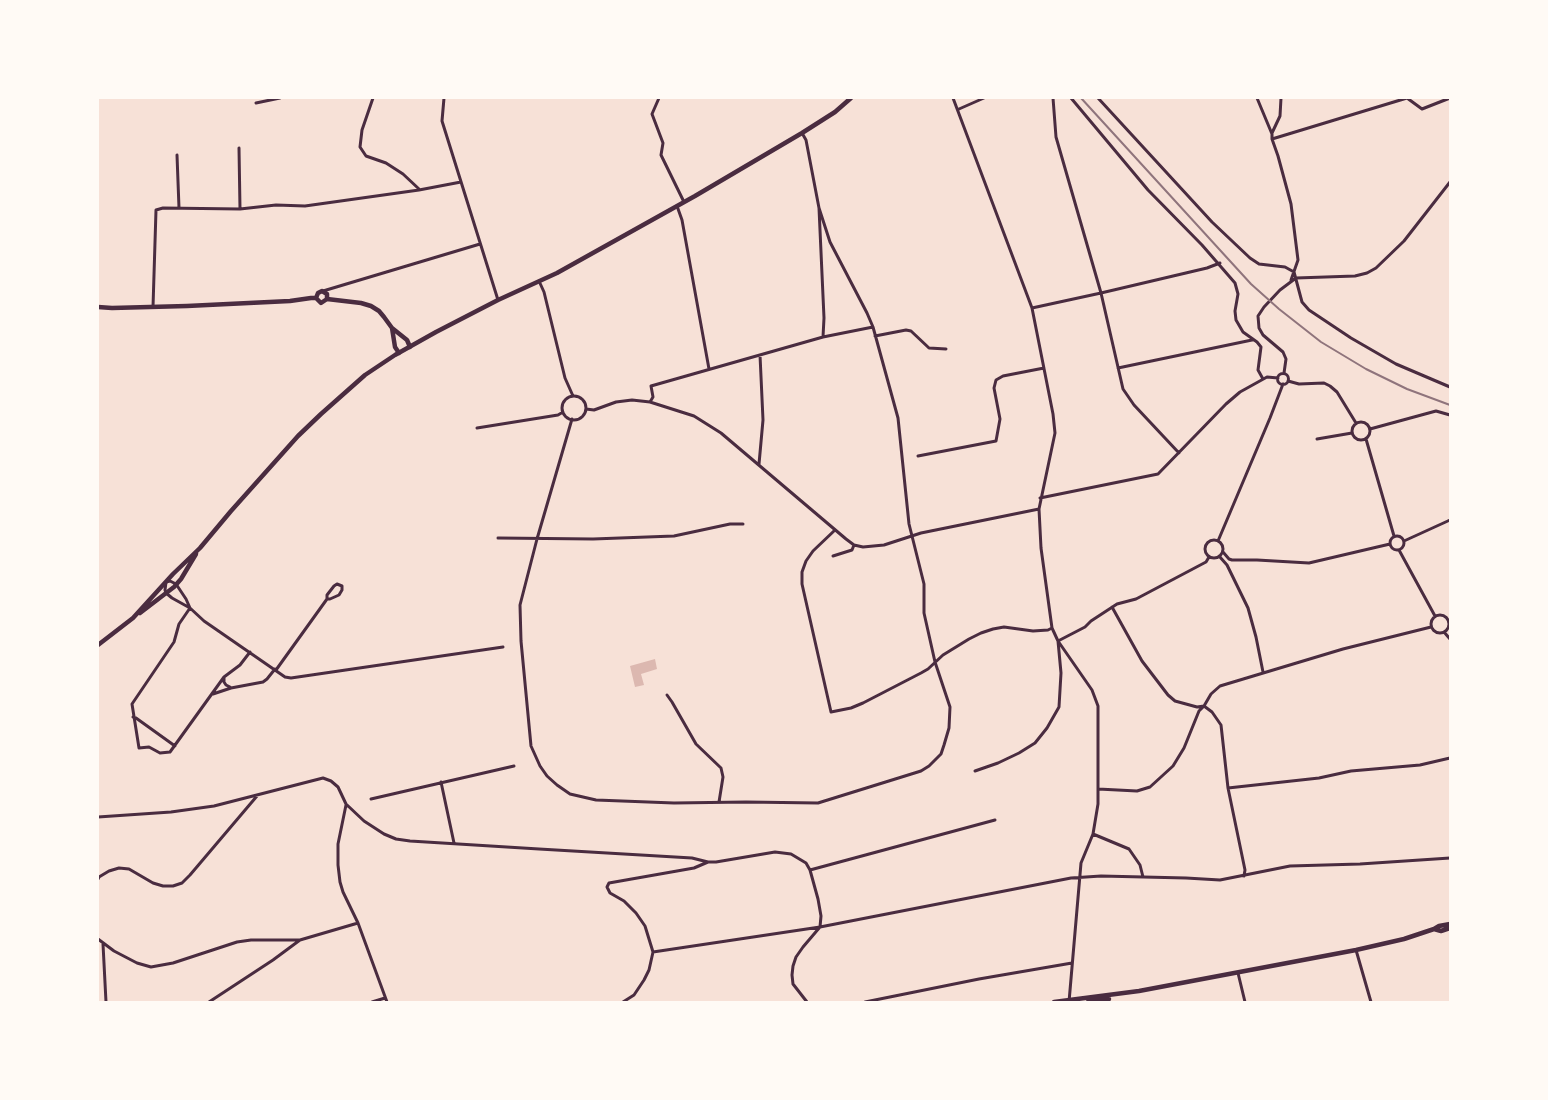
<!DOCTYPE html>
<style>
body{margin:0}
#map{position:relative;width:1548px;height:1100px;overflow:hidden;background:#f7e1d7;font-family:"DejaVu Sans",sans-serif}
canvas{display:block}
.frame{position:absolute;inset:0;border:99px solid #fffaf5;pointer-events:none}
</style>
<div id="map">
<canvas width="1548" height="1100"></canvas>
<div class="frame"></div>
</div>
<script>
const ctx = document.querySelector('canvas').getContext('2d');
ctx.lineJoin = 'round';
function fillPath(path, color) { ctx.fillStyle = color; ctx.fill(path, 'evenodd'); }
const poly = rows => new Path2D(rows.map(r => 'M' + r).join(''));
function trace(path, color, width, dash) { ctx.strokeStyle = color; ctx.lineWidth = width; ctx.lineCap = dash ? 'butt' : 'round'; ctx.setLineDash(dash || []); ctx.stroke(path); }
fillPath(poly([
 [655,659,657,669,641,674,644,685,635,687,630,666]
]), '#dcb8b0');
trace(poly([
 [373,98,362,130,360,147,366,156,386,163,403,174,419,189],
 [444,98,442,121,498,300],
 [659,98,652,114,663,143,661,155,684,202],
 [953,98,1032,308,1053,414,1055,433,1039,509,1041,548,1052,628,1058,641,1092,690,1098,706,1098,804,1093,834,1081,863,1069,1002],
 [1053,98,1056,137,1101,293,1123,389,1134,405,1179,453],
 [1071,98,1148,190,1202,245,1235,283,1238,294,1235,311,1236,320,1243,332,1257,342,1261,347,1258,370,1263,379],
 [1098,98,1212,222,1250,258,1259,264,1285,267,1294,272,1302,302,1309,310,1351,338,1396,364,1450,387],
 [1257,98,1272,134,1272,139,1278,156,1291,204,1298,260,1291,280],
 [256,103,280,98],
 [959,109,984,98],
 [802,133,806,140,819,208,824,318,823,337],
 [1272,133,1280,116,1281,98],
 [1272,139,1407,98,1422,109,1450,98],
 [239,148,240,209],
 [177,155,179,208],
 [677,206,682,220,709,369],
 [539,281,544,292,565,378,573,396],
 [323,291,480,244],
 [153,307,156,210,163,208,240,209,276,205,305,206,419,190,461,182],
 [1032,308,1101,293,1207,268,1220,263],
 [875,336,906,330,911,331,929,348,946,349],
 [1118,368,1252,340],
 [1284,373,1286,359,1283,352,1263,335,1259,328,1258,316,1264,307,1280,290,1296,278,1355,276,1367,273,1376,268,1404,241,1450,182],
 '1277.5 379a5.5 5.5 0 1 1 11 0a5.5 5.5 0 1 1-11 0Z',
 [1288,381,1299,384,1324,383,1330,386,1337,392,1356,423],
 '562 408a12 12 0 1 1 24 0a12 12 0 1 1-24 0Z',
 [650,402,653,397,651,386,823,337,873,327],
 [586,409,594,410,616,402,632,400,650,402,694,416,721,433,846,539,854,545,863,547,884,545,921,533,1039,509],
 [572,419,537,539,520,605,521,641,531,746,540,766,547,776,557,785,570,794,596,800,674,803,746,802,818,803,921,771,929,766,941,754,944,745,949,728,950,707,935,662,924,613,924,584,909,524,898,418,873,327,867,313,830,242,819,208],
 '1352 431a9 9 0 1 1 18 0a9 9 0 1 1-18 0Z',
 [477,428,558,415,563,412],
 [1370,429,1436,411,1450,415],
 [1317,439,1352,433],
 [1366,439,1394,536],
 [918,456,996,441,1000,419,994,388,996,380,1003,376,1044,368],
 [759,464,763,420,760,355],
 [1040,498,1158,474,1226,404,1240,392,1267,377,1278,378],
 [835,530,813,551,806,561,802,572,802,584,831,712,851,708,863,703,921,673,928,669,943,655,969,639,981,633,993,629,1004,627,1033,631,1048,630,1052,628],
 '1390 543a7 7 0 1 1 14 0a7 7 0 1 1-14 0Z',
 [498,538,593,539,674,536,730,524,743,524],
 '1205 549a9 9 0 1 1 18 0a9 9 0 1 1-18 0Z',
 [1218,541,1270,418,1283,384],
 [1404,541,1450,520],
 [1399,550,1435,616],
 [1223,552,1229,559,1232,560,1257,560,1309,563,1390,544],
 [833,556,852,550,854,545],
 [1219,556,1227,565,1248,608,1256,637,1263,672],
 [1112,607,1142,661,1168,695,1175,701,1197,707,1204,706],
 [190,608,186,599,176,584,170,581,166,582,165,590,166,593,172,598,190,608,204,621,285,677,291,678,503,647],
 [190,608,179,624,174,642,132,704,139,748,149,747,160,753,170,752,224,677,240,665,250,652],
 '1431 624a9 9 0 1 1 18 0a9 9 0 1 1-18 0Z',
 [1444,632,1450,639],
 [1058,641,1085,627,1091,621,1117,604,1136,599,1206,562,1209,557],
 [276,670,327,599,327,595,334,586,337,584,342,586,342,590,339,595,330,599,327,599],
 [224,677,224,682,226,685,230,687],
 [213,694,231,688,263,682,267,679,275,669],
 [667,695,672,702,696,744,721,768,723,777,719,802],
 [1204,706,1212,712,1221,725,1228,788,1245,870,1244,876],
 [133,717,136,718,175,746],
 [975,771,998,763,1019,753,1035,743,1047,728,1059,707,1061,673,1058,641],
 [441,782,454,843],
 [1228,788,1319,778,1351,771,1420,765,1450,758],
 [1098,789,1137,791,1150,787,1173,766,1184,748,1199,711,1204,706,1211,694,1220,686,1343,649,1431,627],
 [371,799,514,766],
 [346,805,338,844,338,865,340,882,343,892,358,923,387,1002],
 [98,817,171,812,214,806,323,778,331,781,338,787,346,804,364,821,384,834,396,839,410,841,539,849,692,858,708,862],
 [1093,834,1129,849,1140,865,1143,877],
 [810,870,995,820],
 [98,879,99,877,109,871,119,868,129,869,153,883,163,886,173,886,182,883,190,875,257,796],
 [98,939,114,951,137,963,151,967,173,963,237,942,251,940,300,940],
 [103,944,106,1002],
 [1356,950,1371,1002],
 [653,952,820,927,1071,878,1101,876,1186,878,1220,880,1290,866,1360,864,1450,858],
 [1238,973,1245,1002],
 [209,1002,273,960,300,940,358,923],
 [372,1002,385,998],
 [623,1002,634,995,644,980,649,970,653,952,645,926,636,913,624,901,610,893,607,887,609,883,694,868,708,862,716,862,775,852,791,854,806,863,810,870,818,899,821,916,820,927,803,947,796,957,793,966,792,975,793,984,807,1002],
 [865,1002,979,979,1072,963]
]), '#4a2c40', 3);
trace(poly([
 [316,298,318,293,322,291,327,294,327,299],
 [98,307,112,308,187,306,290,301,311,298,316,298,321,303,327,299,361,303,371,306,379,311,384,317,392,328,395,347,399,353],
 [392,328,407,340,410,347],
 [1434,929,1441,931,1450,928],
 [1054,1002,1139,991,1356,950,1404,939,1434,929,1439,926,1450,924],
 [1088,1002,1109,999]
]), '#4a2c40', 4.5);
trace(poly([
 [140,613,174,587,181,579,196,554],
 [98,645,133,618,173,574,200,548,231,511,298,436,321,414,365,375,395,355,436,332,498,300,557,273,695,196,802,133,835,112,851,98]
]), '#4a2c40', 4.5);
trace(poly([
 [1081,98,1251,284,1279,309,1321,342,1366,369,1407,389,1450,405]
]), '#8f747c', 2);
</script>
